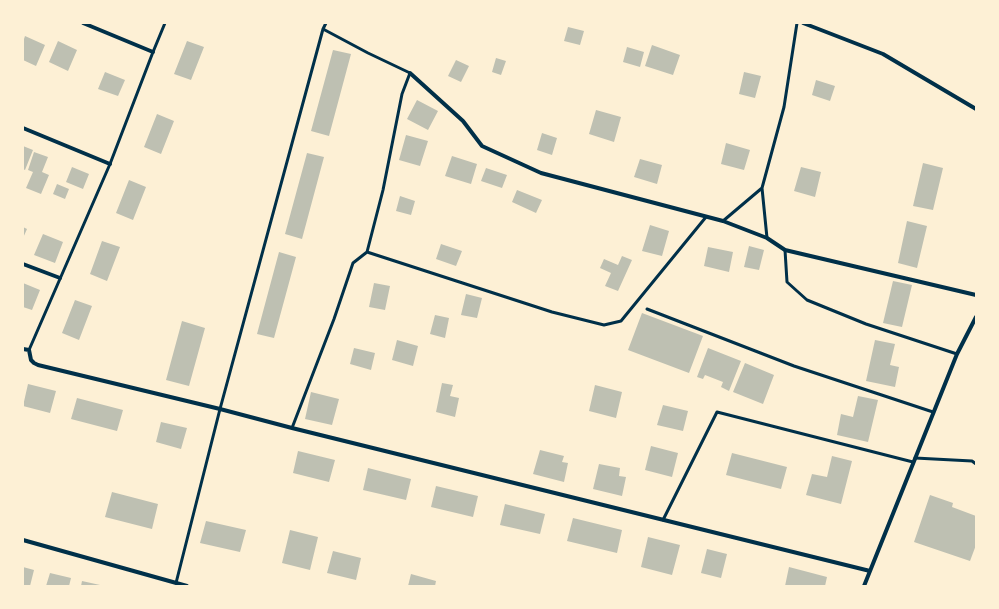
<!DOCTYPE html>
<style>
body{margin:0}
#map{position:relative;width:999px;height:609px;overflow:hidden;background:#fdf0d5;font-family:Raleway,sans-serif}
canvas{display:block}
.frame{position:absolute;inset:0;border:24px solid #fdf0d5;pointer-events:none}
</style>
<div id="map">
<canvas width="999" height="609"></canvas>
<div class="frame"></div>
</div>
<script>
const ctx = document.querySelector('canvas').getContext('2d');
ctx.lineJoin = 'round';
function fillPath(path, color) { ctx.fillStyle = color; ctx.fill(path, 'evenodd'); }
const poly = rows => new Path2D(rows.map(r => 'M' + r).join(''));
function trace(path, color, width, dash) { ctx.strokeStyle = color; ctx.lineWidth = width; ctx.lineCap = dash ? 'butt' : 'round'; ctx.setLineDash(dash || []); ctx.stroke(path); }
fillPath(poly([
 [568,27,584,31,580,45,564,41],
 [25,36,45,45,36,66,23,60,23,42],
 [58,41,77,50,68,71,49,62],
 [187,41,204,47,191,80,174,74],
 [652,45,680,55,673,75,645,66],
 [627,47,644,52,640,67,623,62],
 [333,50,351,54,329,136,311,131],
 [496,58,506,61,501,75,492,72],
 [456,60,469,66,461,82,448,76],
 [105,72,125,80,118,96,98,89],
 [744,72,761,76,755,98,739,94],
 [816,80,835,86,830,101,812,95],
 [417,100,438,111,428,130,407,119],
 [596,110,621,117,614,142,589,134],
 [157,114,174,121,161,154,144,147],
 [542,133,557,138,552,155,537,150],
 [406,135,428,141,420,166,399,160],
 [726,143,750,150,744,170,721,164],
 [23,146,33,150,25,170,23,169],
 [34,152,48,157,42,172,49,175,41,194,26,188,33,172,28,170],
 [307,153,324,157,302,239,285,234],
 [452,156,477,164,471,184,445,176],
 [640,159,662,165,657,184,634,177],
 [923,163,943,168,933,210,913,206],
 [72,167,89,174,83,189,66,182],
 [801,167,821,172,815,197,794,191],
 [486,168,507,175,502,188,481,181],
 [129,180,146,187,133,220,116,213],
 [57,184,69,189,65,199,53,194],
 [517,190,542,200,536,213,512,202],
 [400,196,415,201,411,215,396,211],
 [907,221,927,226,917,268,898,263],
 [650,225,669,231,662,256,642,251],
 [23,227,27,229,23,238],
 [43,234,63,242,55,263,34,255],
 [102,241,120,247,107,281,90,274],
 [441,244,462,251,456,266,436,259],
 [749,246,764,250,759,270,744,267],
 [708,247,733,252,729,272,704,266],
 [279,252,296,257,274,338,257,334],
 [622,256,632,260,618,291,605,286,611,273,600,268,604,259,618,265],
 [893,281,912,285,902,327,883,323],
 [23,283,40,290,32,310,23,307],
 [374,283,390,286,385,310,369,307],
 [466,294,482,298,477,318,461,315],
 [75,300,92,306,79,340,62,333],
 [642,313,703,336,689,373,628,350],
 [435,315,449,318,445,338,430,334],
 [182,321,205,328,189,386,166,380],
 [397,340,418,346,413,366,392,360],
 [875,340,895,344,890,365,899,367,895,387,866,381],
 [354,348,375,353,371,370,350,364],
 [708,348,741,361,729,391,721,387,723,382,705,375,703,379,697,377],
 [745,363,774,375,763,404,733,392],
 [442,383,453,385,450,396,459,398,455,417,436,412],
 [28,384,56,391,50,413,23,406],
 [595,385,622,392,616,418,589,411],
 [311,392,339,399,332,425,305,419],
 [858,396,878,400,868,442,837,435,841,414,853,417],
 [77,398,123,410,117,431,71,419],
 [663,405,688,411,683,431,657,425],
 [161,422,187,428,181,449,156,442],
 [651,446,678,453,672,477,645,470],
 [540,450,564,456,562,462,568,463,564,482,533,474],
 [298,451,335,460,329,482,293,473],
 [732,453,787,467,781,489,726,475],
 [832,456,852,461,841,504,806,495,812,474,827,477],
 [599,464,620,468,619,476,626,477,622,496,593,489],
 [368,468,411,479,406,500,363,490],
 [436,486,478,496,473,517,431,507],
 [112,492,158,504,152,529,105,517],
 [930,495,953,503,952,507,976,516,976,545,970,561,914,542],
 [505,504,545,514,540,534,500,525],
 [573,518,622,530,617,553,567,541],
 [206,521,246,530,240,552,200,543],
 [290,530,318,537,310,570,282,563],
 [648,537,680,545,672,575,641,567],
 [707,549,727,554,721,578,701,573],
 [333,551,361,558,356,580,327,573],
 [23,567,34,570,30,586,23,586],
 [789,567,827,577,825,586,785,586],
 [50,573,71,578,69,586,46,586],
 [411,574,436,581,435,586,408,586],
 [82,581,100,585,99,586,81,586]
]), '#bec0b2');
trace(poly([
 [323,29,326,23],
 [723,221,762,188],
 [767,238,762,188,784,107,797,23],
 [785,250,787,282,807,300,866,324,957,354],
 [367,252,552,312,604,325,621,321,706,217],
 [647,309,794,366,933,412],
 [29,350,110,164,153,52,165,23],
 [915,458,972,461,976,464],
 [663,520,717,412,913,462],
 [176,583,220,409,323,29,368,53,410,73,402,94,383,190,367,252,353,263,334,319,292,428]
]), '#003049', 3);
trace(poly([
 [83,23,153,52],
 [803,23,883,54,976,109],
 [410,73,463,121,482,146,541,173,723,221,767,238,785,250,976,295],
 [23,128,110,164],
 [23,264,60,278],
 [23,349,29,350,31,360,34,363,38,365,220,409,292,428,870,571],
 [23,540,187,586],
 [864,586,957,354,976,317]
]), '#003049', 4);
</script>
